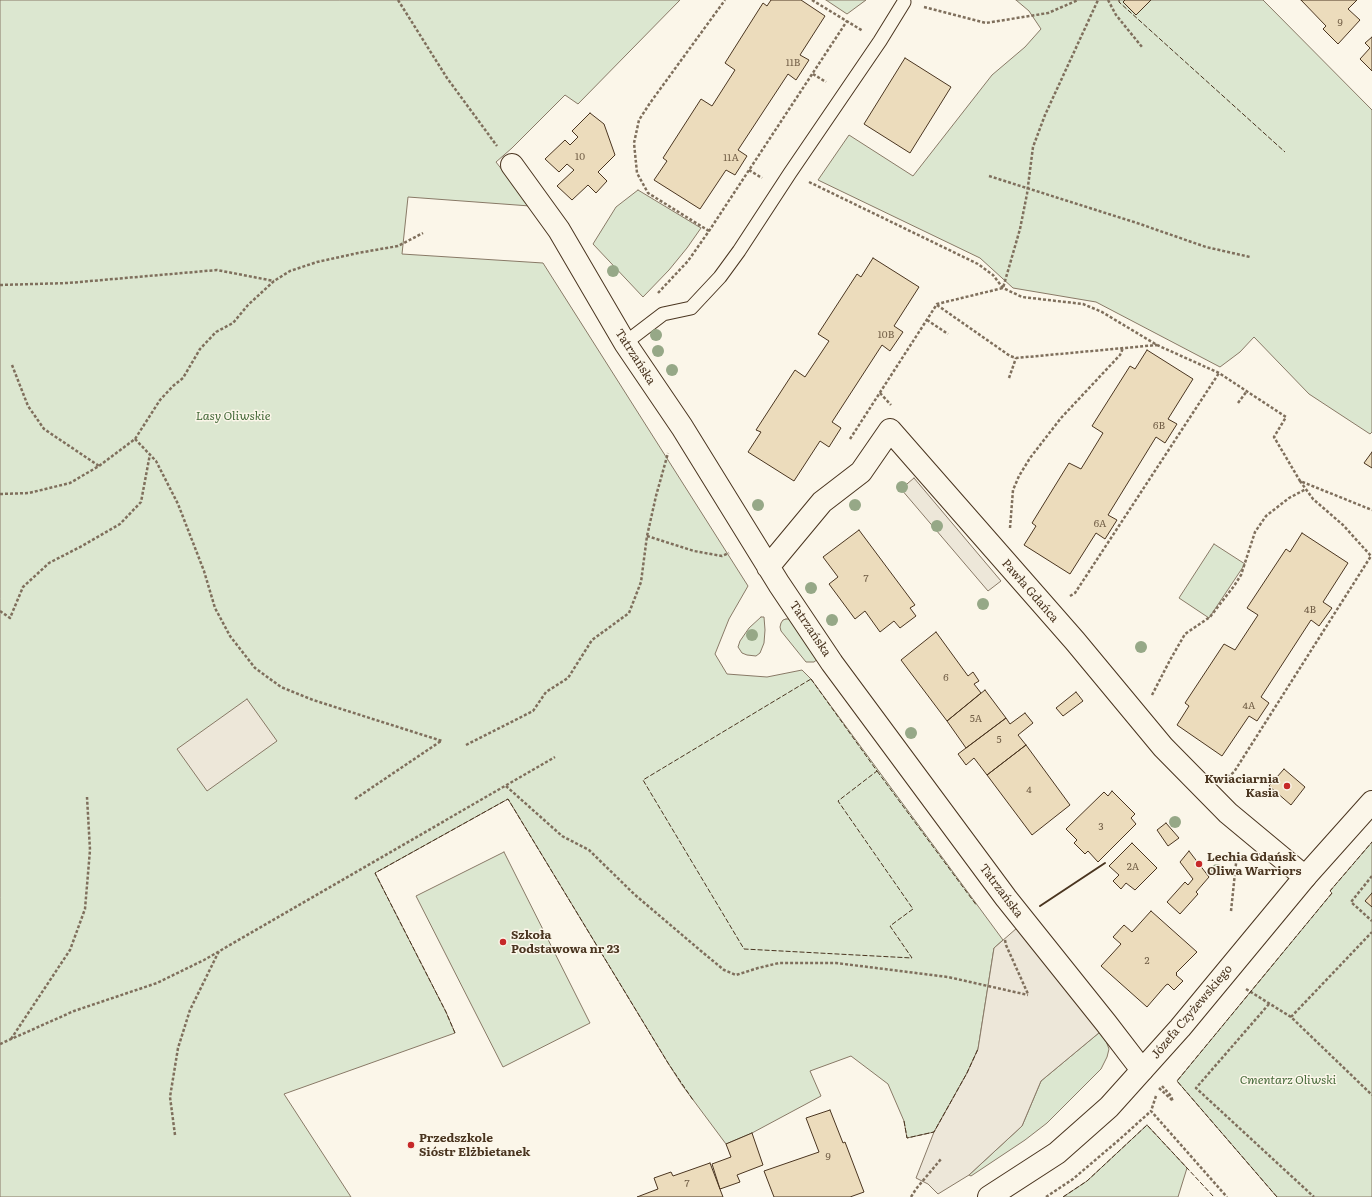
<!DOCTYPE html>
<meta charset="utf-8">
<style>
body{margin:0}
canvas{display:block;background:#fbf6e9}
</style>
<canvas width="1372" height="1197"></canvas>
<script>
const ctx = document.querySelector('canvas').getContext('2d');
ctx.lineJoin = 'round';
function fillPath(path, color) { ctx.fillStyle = color; ctx.fill(path, 'evenodd'); }
const poly = rows => new Path2D(rows.map(r => 'M' + r).join(''));
function trace(path, color, width, dash) { ctx.strokeStyle = color; ctx.lineWidth = width; ctx.lineCap = dash ? 'butt' : 'round'; ctx.setLineDash(dash || []); ctx.stroke(path); }
function label(font, color, halo, rows, align = 'center') {
  ctx.font = font + ' Literata,serif'; ctx.lineWidth = 3; ctx.setLineDash([]); ctx.textBaseline = 'middle'; ctx.strokeStyle = halo; ctx.fillStyle = color; for (const [text, x, y, turn = 0] of rows) {
    ctx.save(); ctx.translate(x, y); ctx.rotate((+turn || 0) * Math.PI / 180); ctx.textAlign = isNaN(turn) ? turn : align; if (halo) ctx.strokeText(text, 0, 0); ctx.fillText(text, 0, 0); ctx.restore();
  }
}
const green = poly([
 [0,0,680,0,578,104,565,95,512,148,496,162,530,206,408,197,402,254,543,263,748,586,729,619,715,654,727,674,767,677,802,670,811,679,1003,940,994,948,978,1049,967,1073,934,1132,907,1138,904,1121,888,1084,851,1056,810,1071,821,1096,752,1133,726,1144,682,1085,668,1063,508,799,375,873,446,1012,455,1033,284,1094,351,1197,0,1197,0,0],
 [826,0,866,0,847,14,826,0],
 [1016,0,1263,0,1372,110,1372,432,1370,434,1309,394,1254,337,1240,352,1220,367,1096,302,1013,288,980,258,818,180,849,135,913,176,992,75,1025,47,1041,29,1029,11,1016,0],
 [638,190,701,228,687,248,669,270,643,297,593,244,616,207,638,190],
 [1214,544,1245,564,1209,618,1179,598,1214,544],
 [761,617,764,617,765,630,764,643,760,653,756,656,747,655,742,653,738,647,740,641,749,628,761,617],
 [786,619,791,619,819,658,814,662,806,662,781,631,780,627,781,623,783,620,786,619],
 [1372,842,1372,1197,1277,1197,1177,1081,1332,893,1330,891,1372,842],
 [504,852,590,1023,503,1067,416,896,504,852],
 [1100,1032,1106,1041,1109,1049,1107,1057,1101,1069,1047,1123,1025,1140,971,1176,969,1175,1022,1126,1041,1081,1100,1032],
 [1147,1125,1187,1168,1178,1197,1063,1197,1087,1181,1147,1125]
]);
fillPath(green, '#dce7d0');
trace(green, '#887966', 1);
const parking = poly([
 [914,478,1001,581,988,591,901,489,914,478],
 [247,699,277,741,207,791,177,749,247,699],
 [1017,928,1100,1032,1041,1081,1022,1126,969,1175,938,1194,928,1184,916,1178,934,1132,967,1073,978,1049,994,948,1017,928]
]);
fillPath(parking, '#ede7d9');
trace(parking, '#887966', 1);
const building = poly([
 [771,0,801,0,825,16,800,55,809,60,796,80,788,74,738,150,747,156,735,175,726,170,700,209,654,180,667,161,663,158,701,99,712,106,735,70,725,63,763,3,767,6,771,0],
 [1125,0,1151,0,1136,15,1123,2,1125,0],
 [1301,0,1357,0,1348,9,1360,20,1338,44,1323,29,1326,26,1301,0],
 [1372,37,1372,71,1360,59,1370,48,1365,43,1372,37],
 [905,58,951,87,910,153,864,124,905,58],
 [590,113,604,124,615,155,598,172,607,181,596,193,588,185,572,200,557,186,574,170,567,164,559,172,545,159,565,140,570,145,578,137,572,131,590,113],
 [873,258,919,287,894,326,903,332,890,351,882,345,832,422,841,428,829,447,820,441,794,481,748,452,761,432,756,430,795,370,805,377,829,341,818,334,857,274,861,277,873,258],
 [1147,350,1193,379,1168,419,1177,424,1165,443,1156,437,1108,515,1117,520,1105,539,1096,533,1070,574,1024,545,1036,526,1032,523,1069,463,1081,469,1103,433,1092,426,1130,366,1135,369,1147,350],
 [1372,452,1372,468,1364,463,1372,452],
 [859,530,915,605,910,608,916,616,900,628,894,621,880,632,865,611,855,619,829,584,838,577,823,557,859,530],
 [1302,533,1348,563,1323,602,1332,608,1319,626,1311,620,1261,697,1269,703,1257,721,1249,716,1222,756,1177,725,1189,706,1185,703,1224,644,1235,650,1258,615,1247,608,1286,549,1290,552,1302,533],
 [936,632,968,676,973,672,979,681,974,684,981,693,947,721,901,660,936,632],
 [985,690,1006,718,966,748,947,721,985,690],
 [1076,692,1083,701,1063,716,1056,708,1076,692],
 [1025,713,1033,723,1018,735,1026,745,987,775,974,758,966,765,958,754,1006,718,1010,724,1025,713],
 [1026,745,1070,805,1032,835,987,775,1026,745],
 [1284,769,1305,787,1291,805,1269,786,1284,769],
 [1112,791,1135,814,1131,818,1136,824,1098,862,1088,851,1085,854,1074,843,1077,840,1066,829,1104,792,1108,796,1112,791],
 [1166,823,1179,838,1168,846,1157,830,1166,823],
 [1132,843,1157,868,1135,890,1126,883,1121,889,1113,881,1119,875,1109,866,1132,843],
 [1189,851,1209,877,1196,892,1198,894,1180,914,1167,902,1185,882,1188,885,1193,879,1180,862,1189,851],
 [1372,893,1372,907,1365,901,1372,893],
 [1151,911,1197,952,1176,973,1177,974,1176,975,1183,981,1174,990,1168,984,1166,985,1147,1007,1101,966,1121,944,1113,937,1124,925,1132,932,1151,911],
 [830,1110,843,1143,845,1142,864,1192,850,1197,774,1197,764,1171,819,1152,806,1118,830,1110],
 [752,1133,763,1165,737,1175,740,1182,720,1189,712,1164,731,1157,726,1144,752,1133],
 [710,1163,723,1197,637,1197,658,1189,654,1178,671,1172,673,1176,710,1163]
]);
fillPath(building, '#ecdcbc');
trace(building, '#4a3520', 1);
const service = poly([
 [625,343,663,314,691,308,720,277,739,251,790,173,880,41,904,2]
]);
const minor = poly([
 [512,165,559,230,625,343,682,427,779,584,832,663,1006,898,1106,1023,1142,1070],
 [768,567,822,502,861,472,890,430,1075,641,1163,747,1228,813,1305,877]
]);
const tertiary = poly([
 [989,1197,1057,1153,1109,1107,1180,1028,1305,877,1372,802]
]);
trace(service, '#4a3520', 15);
trace(minor, '#4a3520', 24);
trace(tertiary, '#4a3520', 24);
trace(poly([
 [398,0,447,78,497,146],
 [812,0,863,31],
 [1108,0,1116,15,1142,47],
 [924,7,986,23,1048,13,1078,0],
 [813,74,826,82],
 [749,170,762,178],
 [989,176,1137,223,1206,247,1250,257],
 [809,182,978,264,993,275,1003,288,1022,297,1083,304,1102,312,1157,345,1219,373,1286,417,1274,437,1300,481,1372,510],
 [709,231,648,193,637,173,634,143,639,120,650,103,725,0],
 [0,285,68,283,217,270,274,281],
 [658,293,688,261,709,231,847,21],
 [937,305,1010,356,1016,358,1157,345],
 [927,320,948,334],
 [12,365,28,406,44,429,99,466],
 [1009,378,1016,358],
 [880,393,891,405],
 [1238,403,1247,391],
 [135,439,156,461,178,504,204,571,215,608,230,636,255,668,281,687,313,700,442,741],
 [850,439,937,304,1003,288,1020,229,1027,194,1033,147,1045,115,1098,0],
 [0,494,29,493,70,483,99,466,135,439,160,400,173,386,183,378,200,349,216,332,233,323,248,305,274,281,290,271,317,262,358,253,398,246,423,233],
 [1010,528,1013,490,1019,476,1030,458,1061,418,1120,355,1123,348],
 [647,536,694,551,722,556,729,553],
 [1070,596,1075,593,1219,373],
 [0,611,10,618,23,587,49,563,82,546,120,524,141,502,150,454],
 [1152,695,1170,660,1185,634,1210,617,1234,586,1241,575,1255,532,1266,516,1289,498,1306,489],
 [466,745,533,711,546,692,568,678,592,640,629,613,641,582,647,536,656,496,668,453],
 [1227,776,1229,776,1234,772,1371,556,1343,525,1313,499,1300,481],
 [506,786,562,836,589,850,634,894,701,951,724,970,736,975,758,968,779,963,836,963,948,977,1028,995],
 [355,799,441,741],
 [1372,876,1351,902,1372,921],
 [1231,911,1237,854],
 [1005,940,1006,945,1028,994],
 [1246,989,1291,1017,1372,1095],
 [1269,1004,1196,1088,1314,1197],
 [1291,1017,1372,932],
 [11,1039,70,950,85,909,90,850,87,797],
 [0,1044,74,1011,157,983,204,960,555,757],
 [1162,1086,1171,1096,1173,1102],
 [1159,1088,1173,1101],
 [1156,1096,1151,1111,1227,1197],
 [175,1135,170,1097,178,1048,190,1010,219,951],
 [911,1197,916,1189,941,1159],
 [1046,1197,1073,1179,1120,1139,1151,1111]
]), '#7f6f5c', 2.5, [3, 2]);
trace(service, '#fbf6e9', 13);
trace(minor, '#fbf6e9', 22);
trace(tertiary, '#fbf6e9', 22);
trace(poly([
 [1119,0,1119,2,1285,152],
 [811,679,877,771,838,801,913,909,890,926,912,958,744,949,643,780,811,679],
 [877,771,977,906],
 [455,1033,446,1012,375,873,508,799,668,1063,693,1100],
 [904,1121,907,1138,934,1132,967,1073,978,1049],
 [1063,1197,1087,1181,1147,1125,1214,1197],
 [1277,1197,1177,1081,1332,893,1330,891,1372,842]
]), '#4a3520', 1, [5, 2]);
trace(poly([
 [1040,906,1105,863]
]), '#4a3520', 2);
ctx.fillStyle = '#96a887';
for (const [x, y] of [
 [613,271],
 [656,335],
 [658,351],
 [672,370],
 [902,487],
 [758,505],
 [855,505],
 [937,526],
 [811,588],
 [983,604],
 [832,620],
 [752,635],
 [1141,647],
 [911,733],
 [1175,822],
 [1217,870]
]) { ctx.beginPath(); ctx.arc(x, y, 6, 0, 2 * Math.PI); ctx.fill(); }
for (const [x, y, r, color] of [
 [1287,786,4,"#c62828"],
 [1199,864,4,"#c62828"],
 [503,942,4,"#c62828"],
 [411,1145,4,"#c62828"]
]) { const dot = new Path2D(); dot.arc(x, y, r, 0, 2 * Math.PI); ctx.fillStyle = color; ctx.fill(dot); trace(dot, '#fbf6e9', 1.5); }
label('10px', '#725f47', null, [
 ["9",1340,23],
 ["11B",793,63],
 ["10",580,157],
 ["11A",731,158],
 ["10B",886,335],
 ["6B",1159,426],
 ["6A",1100,524],
 ["7",866,579],
 ["4B",1310,610],
 ["6",946,678],
 ["4A",1249,706],
 ["5A",976,719],
 ["5",999,740],
 ["4",1029,790],
 ["3",1101,827],
 ["2A",1133,867],
 ["2",1147,961],
 ["9",828,1157],
 ["7",687,1184]
]);
label('12px', '#4a3520', '#fbf6e9', [
 ["Tatrzańska",635,357,57],
 ["Pawła Gdańca",1030,591,49],
 ["Tatrzańska",810,629,56],
 ["Tatrzańska",1001,891,53],
 ["Józefa Czyżewskiego",1192,1012,-50]
]);
label('italic 12px', '#436837', '#fbf6e9', [
 ["Lasy Oliwskie",233,416],
 ["Cmentarz Oliwski",1288,1080]
]);
label('bold 12px', '#4a3520', '#fbf6e9', [
 ["Kwiaciarnia",1279,779,"right"],
 ["Kasia",1279,793,"right"],
 ["Lechia Gdańsk",1207,857],
 ["Oliwa Warriors",1207,871],
 ["Szkoła",511,935],
 ["Podstawowa nr 23",511,949],
 ["Przedszkole",419,1138],
 ["Sióstr Elżbietanek",419,1152]
], 'left');
</script>
